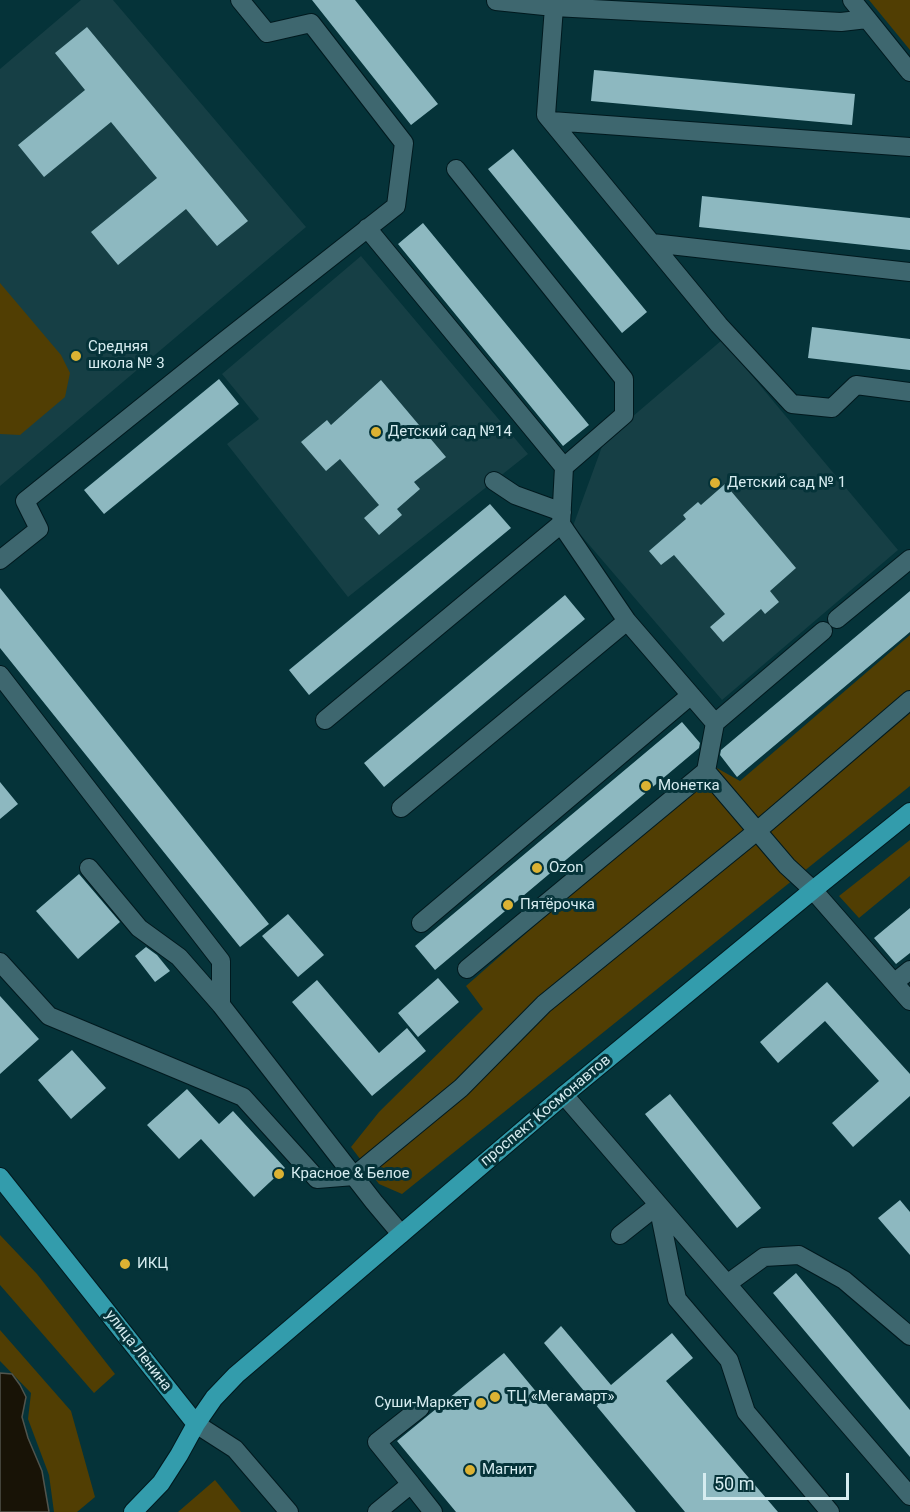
<!DOCTYPE html>
<meta charset="utf-8">
<style>
body{margin:0}
#map{position:relative;width:910px;height:1512px;overflow:hidden;background:#053339;font-family:Roboto,sans-serif}
canvas{display:block}
.scale{position:absolute;left:703px;top:1473px;width:146px;height:27px;box-sizing:border-box;border:3px solid #d6ecf0;border-top:0;padding-left:8px;font-size:18px;line-height:21px;white-space:nowrap;color:#d6ecf0;-webkit-text-stroke:4px #053339;paint-order:stroke}
</style>
<div id="map">
<canvas width="910" height="1512"></canvas>
<div class="scale">50 m</div>
</div>
<script>
const ctx = document.querySelector('canvas').getContext('2d');
ctx.lineJoin = 'round';
function fillPath(path, color) { ctx.fillStyle = color; ctx.fill(path, 'evenodd'); }
const poly = rows => new Path2D(rows.map(r => 'M' + r).join(''));
function trace(path, color, width, dash) { ctx.strokeStyle = color; ctx.lineWidth = width; ctx.lineCap = dash ? 'butt' : 'round'; ctx.setLineDash(dash || []); ctx.stroke(path); }
function label(font, color, halo, rows, align = 'center') {
  ctx.font = font + ' Roboto,sans-serif'; ctx.lineWidth = 6; ctx.setLineDash([]); ctx.textBaseline = 'middle'; ctx.strokeStyle = halo; ctx.fillStyle = color; for (const [text, x, y, turn = 0] of rows) {
    ctx.save(); ctx.translate(x, y); ctx.rotate((+turn || 0) * Math.PI / 180); ctx.textAlign = isNaN(turn) ? turn : align; if (halo) ctx.strokeText(text, 0, 0); ctx.fillText(text, 0, 0); ctx.restore();
  }
}
fillPath(poly([
 [81,0,113,0,306,227,0,486,0,69],
 [361,256,528,454,348,597,227,444,259,419,222,374],
 [722,340,898,550,722,700,573,526,604,441]
]), '#163f45');
fillPath(poly([
 [869,0,910,0,910,50],
 [0,283,61,355,70,373,65,397,20,435,0,434],
 [910,635,910,786,402,1194,379,1184,351,1147,379,1112,483,1009,466,986,715,767,740,781],
 [910,840,910,876,859,918,839,896],
 [0,1235,37,1274,115,1374,94,1393,0,1285],
 [0,1330,71,1411,95,1497,77,1512,54,1512,49,1475,28,1419,31,1393,0,1361],
 [215,1480,241,1512,178,1512]
]), '#513e03');
const water = poly([
 [0,1373,12,1374,20,1385,26,1397,22,1417,28,1438,42,1471,49,1512,0,1512,0,1373]
]);
fillPath(water, '#181306');
trace(water, '#51544c', 1.5);
fillPath(poly([
 [312,0,355,0,438,104,411,125],
 [87,27,248,221,217,246,186,209,118,265,91,232,157,178,111,122,44,177,18,145,85,90,55,53],
 [594,70,855,94,852,125,591,101],
 [513,149,647,312,622,333,488,169],
 [702,196,910,218,910,250,699,227],
 [423,223,589,425,563,446,398,244],
 [812,327,910,339,910,370,808,358],
 [219,379,239,404,104,514,84,490],
 [381,380,446,457,414,482,420,489,397,509,402,515,379,535,364,518,379,505,340,459,326,471,301,442,327,420,331,425],
 [725,484,796,568,770,591,779,602,765,614,761,609,723,642,710,627,725,614,674,555,661,565,649,551,686,519,683,515,698,502,701,505],
 [490,504,511,528,309,695,289,670],
 [0,588,269,924,240,947,0,648],
 [910,591,910,632,737,777,720,755,721,750],
 [565,595,585,619,384,787,364,763],
 [682,722,700,743,699,748,435,970,415,946],
 [0,782,18,804,0,819],
 [79,874,120,922,78,959,36,911],
 [910,908,910,953,896,964,874,938],
 [288,914,324,955,298,977,262,936],
 [146,947,157,955,170,971,155,982,135,956],
 [438,978,459,1002,418,1037,398,1013],
 [317,980,379,1053,407,1028,426,1051,372,1096,292,1002],
 [827,982,910,1074,910,1096,853,1147,832,1123,879,1081,825,1021,778,1063,760,1042],
 [0,996,39,1039,0,1074],
 [72,1050,106,1088,71,1119,38,1080],
 [187,1089,219,1124,233,1111,285,1168,254,1197,201,1139,179,1159,147,1125],
 [670,1094,761,1208,737,1228,645,1114],
 [900,1200,910,1212,910,1255,878,1218],
 [796,1273,910,1410,910,1457,773,1293],
 [561,1326,611,1385,672,1333,693,1358,666,1381,778,1512,685,1512,544,1343],
 [504,1353,636,1512,456,1512,397,1441]
]), '#8db8c0');
const minor = poly([
 [852,0,910,72],
 [496,1,554,7,841,22,867,19],
 [554,7,546,115,719,325,792,404,832,408,856,385,910,392],
 [551,121,910,147],
 [456,169,624,379,624,415,564,467],
 [367,228,564,467,561,524,627,621,715,723,706,771,787,866,813,890,910,1001],
 [652,243,910,272],
 [494,481,515,495,562,512],
 [0,560,39,529,25,501,223,342,396,206,404,143,311,23,267,33,240,0],
 [837,619,910,559],
 [0,675,221,961,221,1005,374,1202,401,1234],
 [325,720,561,524],
 [715,723,823,631],
 [401,808,627,621],
 [89,868,139,928,179,957,221,1005],
 [421,923,691,695],
 [0,962,49,1016,243,1097,317,1179,354,1176,461,1088,544,1004,757,831,910,700],
 [467,969,706,771],
 [895,982,910,970],
 [564,1095,910,1496],
 [620,1235,658,1205,677,1299,729,1360,746,1412,830,1512],
 [727,1284,764,1257,799,1255,844,1280,910,1336],
 [196,1424,235,1449,289,1512],
 [411,1484,377,1442,420,1408],
 [377,1512,411,1484,433,1512]
]);
const major = poly([
 [0,1177,196,1424],
 [133,1512,161,1483,179,1455,196,1424,214,1398,236,1375,564,1095,813,890,910,812]
]);
trace(minor, '#00191e', 20);
trace(major, '#00191e', 20);
trace(minor, '#3e676f', 18);
trace(major, '#339cac', 18);
for (const [x, y, r, color] of [
 [76,356,6,"#dcb233"],
 [376,432,6,"#dcb233"],
 [715,483,6,"#dcb233"],
 [646,786,6,"#dcb233"],
 [537,868,6,"#dcb233"],
 [508,905,6,"#dcb233"],
 [279,1174,6,"#dcb233"],
 [125,1264,6,"#dcb233"],
 [495,1397,6,"#dcb233"],
 [481,1403,6,"#dcb233"],
 [470,1470,6,"#dcb233"]
]) { const dot = new Path2D(); dot.arc(x, y, r, 0, 2 * Math.PI); ctx.fillStyle = color; ctx.fill(dot); trace(dot, '#053339', 2); }
label('15px', '#d6ecf0', '#053339', [
 ["Средняя",88,347],
 ["школа № 3",88,364],
 ["Детский сад №14",388,432],
 ["Детский сад № 1",727,483],
 ["Монетка",658,786],
 ["Ozon",549,868],
 ["Пятёрочка",520,905],
 ["Красное & Белое",291,1174],
 ["ИКЦ",137,1264],
 ["ТЦ «Мегамарт»",507,1397],
 ["Суши-Маркет",469,1403,"right"],
 ["Магнит",482,1470]
], 'left');
label('15px', '#d6ecf0', '#053339', [
 ["проспект Космонавтов",546,1111,-40],
 ["улица Ленина",138,1351,52]
]);
</script>
